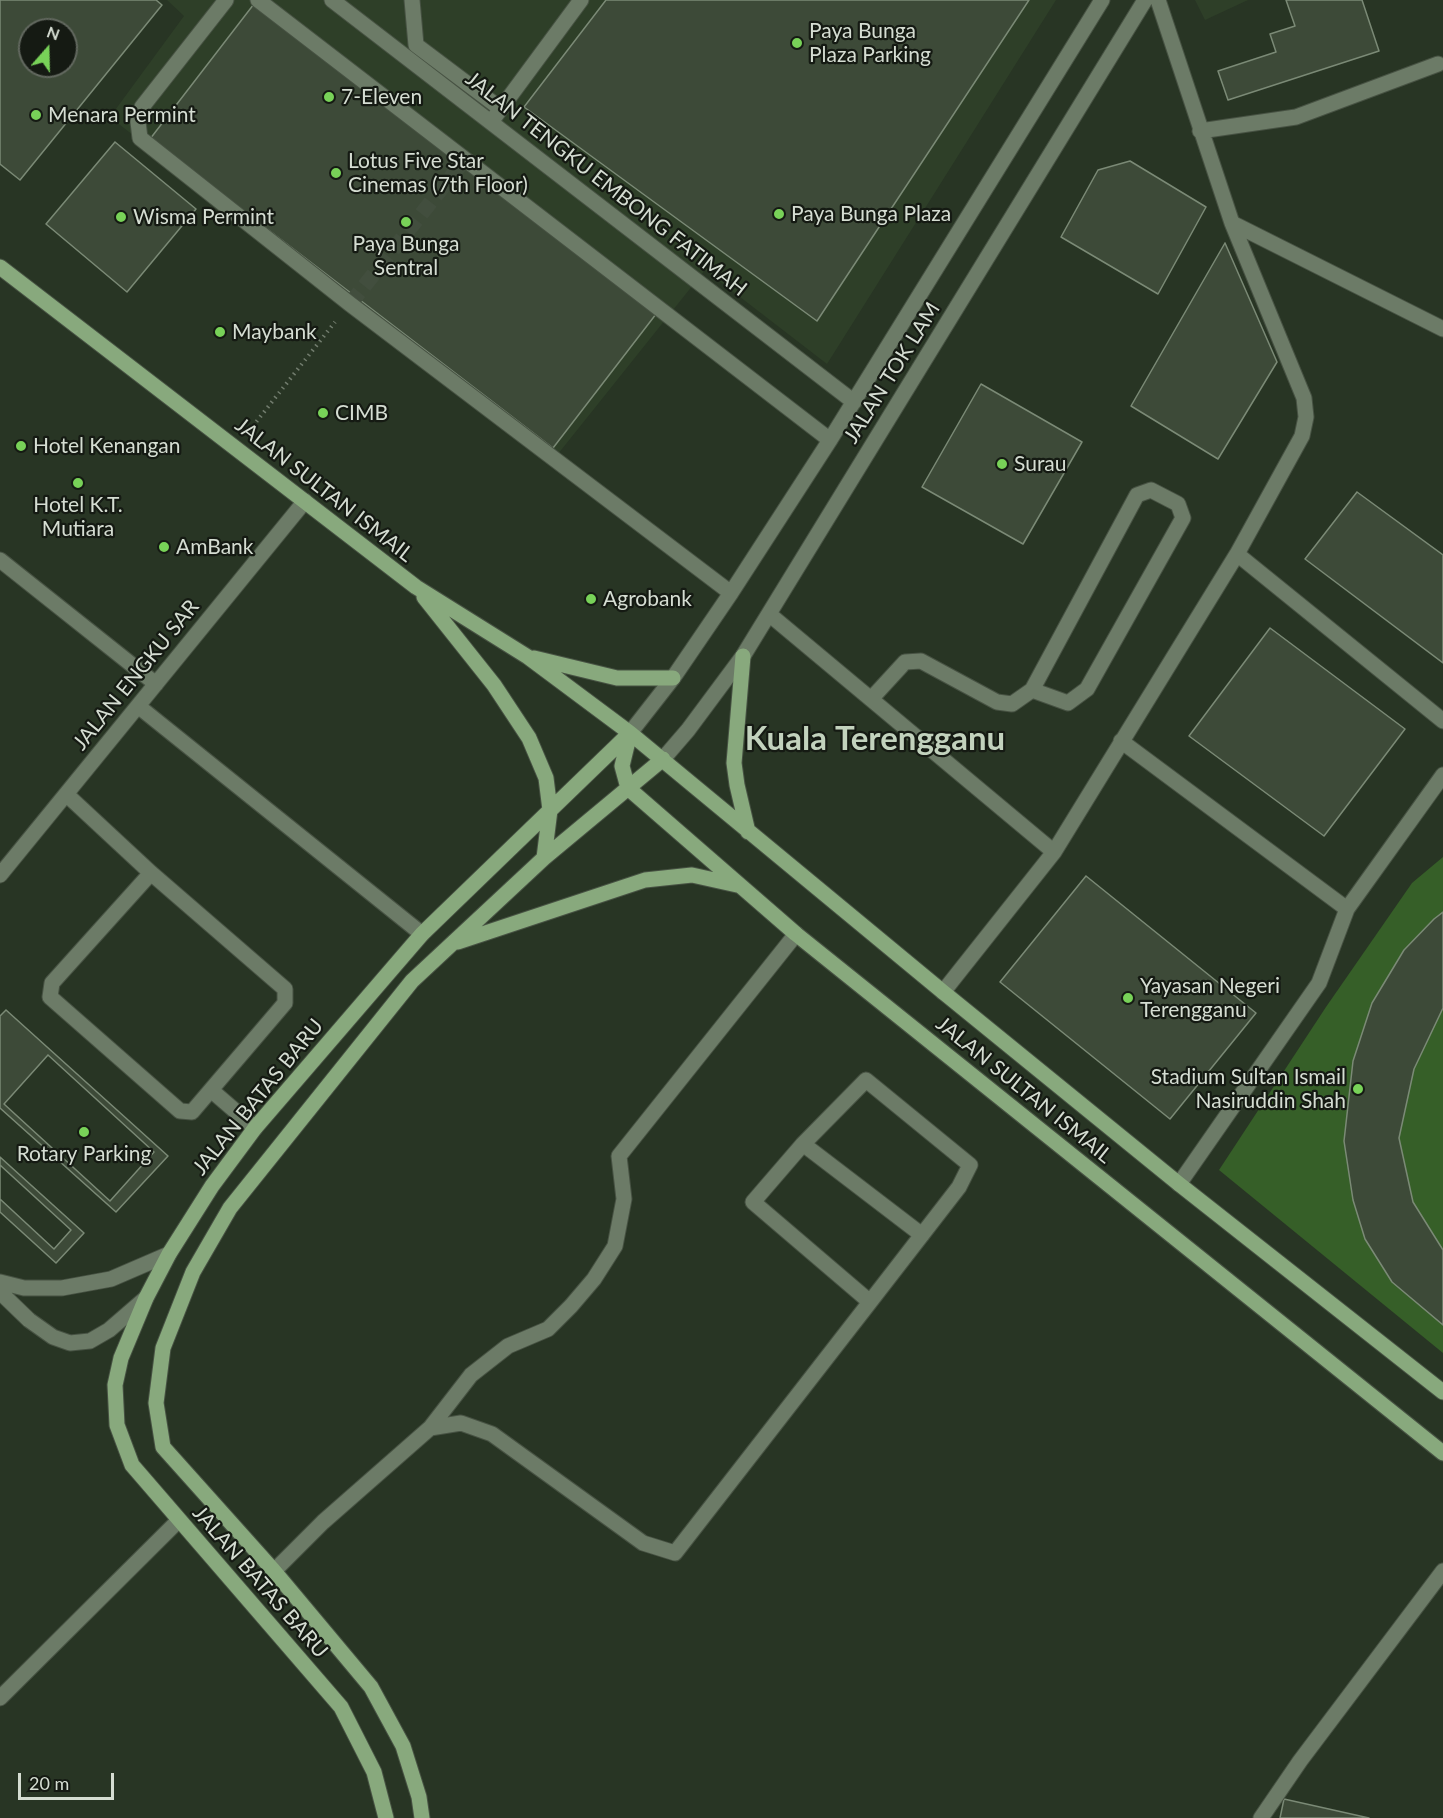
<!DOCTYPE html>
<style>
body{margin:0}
#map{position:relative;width:1443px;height:1818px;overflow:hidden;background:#283524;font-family:Lato,sans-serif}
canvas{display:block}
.north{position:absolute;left:18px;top:18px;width:60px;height:60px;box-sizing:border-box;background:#151a13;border:2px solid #62685f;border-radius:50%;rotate:20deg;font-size:16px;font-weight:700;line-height:24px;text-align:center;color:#d5ddd2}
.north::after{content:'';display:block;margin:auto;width:21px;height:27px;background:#78d258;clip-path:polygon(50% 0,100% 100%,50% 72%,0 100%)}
.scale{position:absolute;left:18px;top:1773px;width:96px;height:27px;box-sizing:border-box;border:3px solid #d5ddd2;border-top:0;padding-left:8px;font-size:18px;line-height:21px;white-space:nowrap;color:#d5ddd2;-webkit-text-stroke:4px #151a13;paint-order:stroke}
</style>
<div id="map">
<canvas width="1443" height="1818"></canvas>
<div class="north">N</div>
<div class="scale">20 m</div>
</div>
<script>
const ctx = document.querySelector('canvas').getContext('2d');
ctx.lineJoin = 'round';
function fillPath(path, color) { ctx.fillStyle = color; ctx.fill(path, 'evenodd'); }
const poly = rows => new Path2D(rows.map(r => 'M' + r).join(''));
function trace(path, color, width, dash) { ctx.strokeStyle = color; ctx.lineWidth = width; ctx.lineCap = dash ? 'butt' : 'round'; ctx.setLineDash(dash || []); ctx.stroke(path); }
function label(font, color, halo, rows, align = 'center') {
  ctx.font = font + ' Lato,sans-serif'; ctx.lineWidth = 4.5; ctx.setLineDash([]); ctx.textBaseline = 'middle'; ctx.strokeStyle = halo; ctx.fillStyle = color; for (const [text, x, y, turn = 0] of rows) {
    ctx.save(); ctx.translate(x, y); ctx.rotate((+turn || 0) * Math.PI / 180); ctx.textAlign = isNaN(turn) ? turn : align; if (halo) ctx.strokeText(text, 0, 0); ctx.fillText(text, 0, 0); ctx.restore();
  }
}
fillPath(poly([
 [167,0,1056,0,827,364,705,270,550,464,110,117,184,16],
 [1195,0,1248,0,1205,20]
]), '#2e3f28');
fillPath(poly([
 [1443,857,1443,1353,1219,1170,1326,1007,1412,883]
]), '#365f28');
const building = poly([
 [0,0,156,0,162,5,20,180,0,164,0,0],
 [30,30,66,30,66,66,30,66,30,30],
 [257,0,663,305,553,448,150,139,257,0],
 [606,0,1029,0,817,321,524,107,606,0],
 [1286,0,1362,0,1379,51,1228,100,1218,71,1276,52,1270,34,1295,26,1286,0],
 [115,142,196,209,127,292,46,224,115,142],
 [1130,161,1206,207,1158,294,1061,237,1098,170,1130,161],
 [1225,243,1277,362,1218,459,1131,406,1225,243],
 [981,384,1082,442,1023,544,922,487,981,384],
 [1357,492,1443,555,1443,663,1305,559,1357,492],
 [1270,628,1405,729,1324,836,1189,736,1270,628],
 [1086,876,1256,1013,1170,1119,1000,982,1086,876],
 [1443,912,1443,1008,1414,1069,1399,1138,1413,1202,1443,1250,1443,1325,1392,1282,1365,1239,1353,1200,1344,1141,1353,1061,1372,1003,1404,950,1434,919,1443,912],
 [6,1010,168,1156,116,1212,0,1108,0,1016,6,1010],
 [48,1055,154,1152,110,1201,4,1104,48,1055],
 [0,1157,84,1233,56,1263,0,1212,0,1157],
 [0,1165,71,1230,54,1249,0,1199,0,1165],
 [1284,1799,1369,1818,1280,1818,1284,1799]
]);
fillPath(building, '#3d4a38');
trace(building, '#7b8a76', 1.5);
trace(poly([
 [350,304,465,159]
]), '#424e3e', 15, [15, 8]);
const minor = poly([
 [226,0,142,107,138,122,140,138,350,304,731,593],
 [258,0,830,440],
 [332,0,854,402],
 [412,0,416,45,501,109],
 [1158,0,1232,223,1304,398,1306,417,1302,436,1237,554],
 [491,122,581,0],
 [1200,131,1296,117,1438,64],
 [1232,223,1443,329],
 [0,560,156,684],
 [769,614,1054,852],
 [871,699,905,662,921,661,997,702,1012,704,1032,690,1137,495,1151,490,1178,504,1183,518,1087,689,1068,703,1032,690],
 [138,706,422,934],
 [630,733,673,678,731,593,830,440,1102,0],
 [1121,741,1347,909],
 [663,759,688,730,743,656,1145,0],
 [66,794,151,873,285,989,285,1003,192,1112,180,1111,50,997,52,983,151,873],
 [0,875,305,501],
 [943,992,1054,852,1237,554,1443,721],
 [211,1090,255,1128],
 [803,1144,922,1235],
 [1179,1184,1319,983,1347,909,1443,775],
 [0,1282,24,1288,62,1288,111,1279,169,1254],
 [0,1292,29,1320,53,1337,70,1343,90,1341,109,1330,146,1298],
 [430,1428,471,1375,508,1346,548,1329,571,1306,594,1279,615,1246,624,1199,619,1156,796,934],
 [274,1571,323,1522,430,1428,461,1423,492,1434,643,1543,675,1553,870,1302,959,1187,970,1165,866,1080,803,1144,753,1202,870,1302],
 [0,1698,178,1521],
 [1261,1818,1300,1761,1443,1571]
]);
const major = poly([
 [0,267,416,587,528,657,630,733,943,992,1179,1184,1443,1392],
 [424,597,494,685,529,738,546,778,550,810,544,858],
 [743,656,734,763,737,785,748,832],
 [534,658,617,678,673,678],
 [630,733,622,766,628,788,796,934,1443,1453],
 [458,942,645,880,692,875,737,885],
 [386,1818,374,1772,341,1707,132,1465,117,1425,115,1385,121,1358,146,1298,169,1254,212,1186,255,1128,422,934,630,733],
 [422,1818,419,1797,403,1746,371,1687,274,1571,163,1447,156,1403,163,1348,193,1272,230,1208,412,981,544,858,663,759]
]);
trace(minor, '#475243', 17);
trace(major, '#475243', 17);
trace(poly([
 [249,431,335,322]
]), '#717c6d', 4, [1.5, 4.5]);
trace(minor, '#6c7b67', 15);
trace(major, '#88a97d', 15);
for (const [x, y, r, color] of [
 [797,43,6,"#78d258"],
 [329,97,6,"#78d258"],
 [36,115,6,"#78d258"],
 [336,173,6,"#78d258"],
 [779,214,6,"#78d258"],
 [121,217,6,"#78d258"],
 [406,222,6,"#78d258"],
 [220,332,6,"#78d258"],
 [323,413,6,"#78d258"],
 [21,446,6,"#78d258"],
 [1002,464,6,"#78d258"],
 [78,483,6,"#78d258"],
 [164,547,6,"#78d258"],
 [591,599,6,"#78d258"],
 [1128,998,6,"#78d258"],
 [1358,1089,6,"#78d258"],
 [84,1132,6,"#78d258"]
]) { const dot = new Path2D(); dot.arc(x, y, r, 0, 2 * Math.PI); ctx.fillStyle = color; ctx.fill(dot); trace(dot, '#151a13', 2); }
label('21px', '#d5ddd2', '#151a13', [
 ["Paya Bunga",809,31],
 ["Plaza Parking",809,55],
 ["7-Eleven",341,97],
 ["Menara Permint",48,115],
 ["Lotus Five Star",348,161],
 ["Cinemas (7th Floor)",348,185],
 ["Paya Bunga Plaza",791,214],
 ["Wisma Permint",133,217],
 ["Paya Bunga",406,244,"center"],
 ["Sentral",406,268,"center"],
 ["Maybank",232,332],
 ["CIMB",335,413],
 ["Hotel Kenangan",33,446],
 ["Surau",1014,464],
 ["Hotel K.T.",78,505,"center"],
 ["Mutiara",78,529,"center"],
 ["AmBank",176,547],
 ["Agrobank",603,599],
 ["Yayasan Negeri",1140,986],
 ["Terengganu",1140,1010],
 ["Stadium Sultan Ismail",1346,1077,"right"],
 ["Nasiruddin Shah",1346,1101,"right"],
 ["Rotary Parking",84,1154,"center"]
], 'left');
label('21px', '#d5ddd2', '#151a13', [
 ["JALAN TENGKU EMBONG FATIMAH",606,184,38],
 ["JALAN TOK LAM",892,373,-58],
 ["JALAN SULTAN ISMAIL",324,490,38],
 ["JALAN ENGKU SAR",136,675,-51],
 ["JALAN SULTAN ISMAIL",1024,1090,39],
 ["JALAN BATAS BARU",258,1097,-51],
 ["JALAN BATAS BARU",260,1582,49]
]);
label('bold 33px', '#c2d2bd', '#151a13', [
 ["Kuala Terengganu",875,739]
]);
</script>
